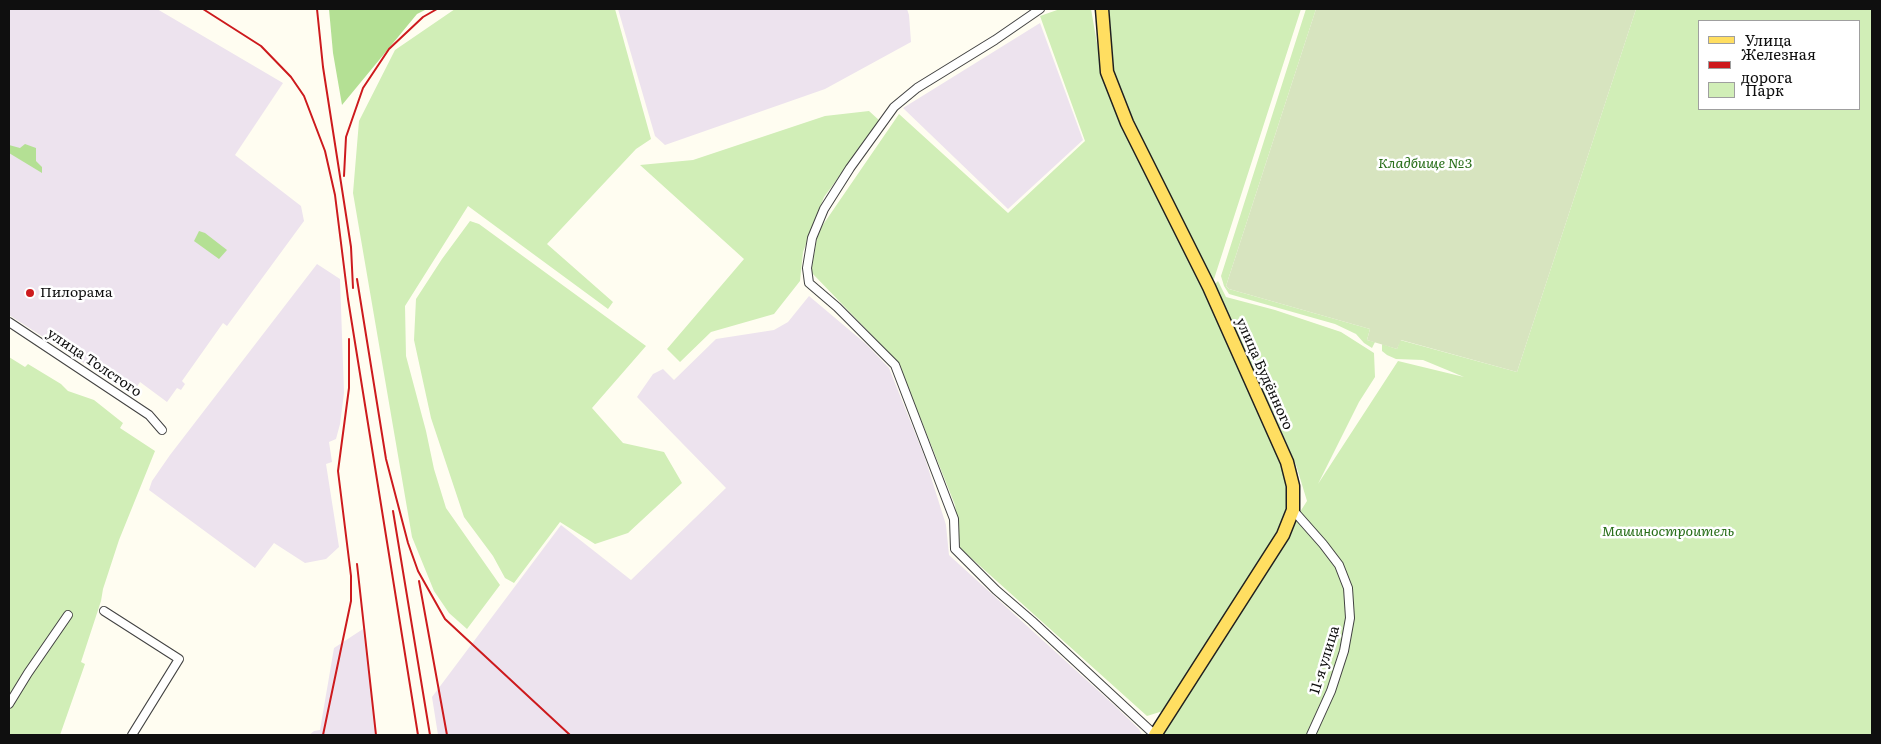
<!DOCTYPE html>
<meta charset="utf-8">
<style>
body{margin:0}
#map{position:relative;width:1881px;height:744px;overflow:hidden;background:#fffdf1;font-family:Literata,serif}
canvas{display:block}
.frame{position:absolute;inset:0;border:10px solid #0f0f0f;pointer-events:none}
.legend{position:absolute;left:1698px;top:20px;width:162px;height:90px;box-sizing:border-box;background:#fff;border:1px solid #9f9f9f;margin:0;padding:6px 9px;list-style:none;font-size:15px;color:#0f0f0f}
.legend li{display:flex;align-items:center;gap:10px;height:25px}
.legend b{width:25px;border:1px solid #9f9f9f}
</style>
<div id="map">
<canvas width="1881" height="744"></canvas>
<div class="frame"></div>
<ul class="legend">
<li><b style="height:6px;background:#ffde61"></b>Улица</li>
<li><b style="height:6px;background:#cd1a1d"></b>Железная дорога</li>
<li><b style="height:14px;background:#d1eeb7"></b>Парк</li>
</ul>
</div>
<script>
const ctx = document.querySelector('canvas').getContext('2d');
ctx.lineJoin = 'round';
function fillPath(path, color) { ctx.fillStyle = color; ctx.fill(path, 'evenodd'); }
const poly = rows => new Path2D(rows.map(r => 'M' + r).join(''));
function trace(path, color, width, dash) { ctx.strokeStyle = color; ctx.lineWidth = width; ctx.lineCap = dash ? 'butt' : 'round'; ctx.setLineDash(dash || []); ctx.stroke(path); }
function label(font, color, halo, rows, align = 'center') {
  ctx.font = font + ' Literata,serif'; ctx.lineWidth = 5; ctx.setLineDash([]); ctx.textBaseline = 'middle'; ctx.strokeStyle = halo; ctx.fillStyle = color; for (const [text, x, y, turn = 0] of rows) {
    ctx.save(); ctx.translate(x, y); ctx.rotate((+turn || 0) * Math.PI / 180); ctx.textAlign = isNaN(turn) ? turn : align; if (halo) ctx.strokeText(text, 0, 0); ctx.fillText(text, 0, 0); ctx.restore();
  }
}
fillPath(poly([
 [9,9,157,9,283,83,235,155,301,206,304,221,227,326,223,323,182,381,185,384,181,390,177,388,167,402,140,382,132,394,9,315],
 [618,9,907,9,909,15,911,42,825,89,665,145,655,136],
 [1040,23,1083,140,1008,209,903,108],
 [317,264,340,279,344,393,340,424,336,439,329,442,332,462,326,464,339,547,326,559,305,563,274,543,255,568,149,490,152,481,170,455],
 [809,296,866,344,889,368,925,458,946,525,949,555,1114,705,1139,729,1142,735,438,735,432,697,561,525,631,580,726,488,637,397,653,374,663,369,674,380,716,339,774,330,788,322],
 [363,629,376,735,309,735,314,731,320,730,334,648]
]), '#ede3ee');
fillPath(poly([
 [455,9,615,9,651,139,636,149,547,244,613,302,608,309,468,206,405,306,406,356,426,431,434,469,446,508,500,585,467,629,449,613,434,591,412,537,353,193,359,121,395,50],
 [1060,9,1091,9,1102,72,1209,299,1286,470,1287,516,1163,711,1147,716,960,548,955,505,898,362,811,272,818,232,899,114,1008,213,1085,141,1040,16],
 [1106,9,1301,9,1214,279,1209,278,1192,243,1123,100,1113,72],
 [1306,9,1316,9,1226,286,1229,289,1370,329,1367,340,1375,342,1372,348,1364,343,1356,334,1335,324,1229,294,1224,286,1221,276],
 [1636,9,1872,9,1872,735,1156,735,1307,501,1296,465,1272,410,1213,286,1218,281,1226,297,1275,310,1341,332,1374,353,1375,377,1359,402,1318,484,1398,361,1464,377,1423,360,1396,359,1387,355,1382,351,1382,344,1397,349,1400,340,1517,372],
 [1700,21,1860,21,1860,109,1700,109],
 [869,111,880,121,824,197,803,252,800,281,774,314,711,332,680,362,667,349,744,259,640,165,693,160,825,116],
 [470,221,479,224,646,346,592,408,623,443,664,452,682,483,628,533,595,544,560,522,514,583,505,578,493,556,464,517,431,418,414,340,416,299,442,259],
 [9,357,25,367,28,364,61,384,68,391,94,400,123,423,120,428,155,451,119,540,103,589,101,601,81,662,85,664,60,735,9,735]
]), '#d1eeb7');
fillPath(poly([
 [329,9,427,9,417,14,342,105,333,53],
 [25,144,36,148,36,161,42,167,42,173,9,153,9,145,20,148],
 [199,231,205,233,227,250,219,259,212,254,194,241]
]), '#b4e094');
fillPath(poly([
 [1316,9,1636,9,1517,372,1401,340,1397,349,1367,340,1370,329,1229,289,1226,286]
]), '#d7e4bf');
const minor = poly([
 [1040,9,995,40,917,88,894,107,850,168,824,209,812,238,807,268,809,283,837,307,895,365,954,519,955,549,996,590,1032,621,1155,735],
 [9,322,149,415,162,430],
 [1293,510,1323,544,1339,565,1348,588,1350,618,1344,651,1331,691,1311,735],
 [104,611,179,659,132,735],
 [9,704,28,673,68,615]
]);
const primary = poly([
 [1102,9,1107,72,1127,123,1209,287,1287,462,1293,486,1293,510,1283,535,1155,735]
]);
trace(minor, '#424242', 10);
trace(primary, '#202020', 15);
trace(minor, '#fff', 8);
trace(primary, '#ffde61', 12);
trace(poly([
 [203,9,261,46,291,77,304,96,325,151,335,195,348,299,418,735],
 [317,9,323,67,351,247,353,288],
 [344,176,346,137,363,88,389,49,423,17,437,9],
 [357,279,386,459,408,543,418,571,445,619,570,735],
 [393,511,430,735],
 [357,564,376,735],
 [419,581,447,735],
 [323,735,351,601,351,576,338,471,349,388,349,339]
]), '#cd1a1d', 2);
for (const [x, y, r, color] of [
 [30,293,5,"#cd1a1d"]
]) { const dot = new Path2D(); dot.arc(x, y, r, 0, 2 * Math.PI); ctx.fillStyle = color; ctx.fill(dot); trace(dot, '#fff', 2); }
label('italic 14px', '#286e19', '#fff', [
 ["Кладбище №3",1425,164],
 ["Машиностроитель",1668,532]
]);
label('14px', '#0f0f0f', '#fff', [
 ["Пилорама",40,293]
], 'left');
label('14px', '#0f0f0f', '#fff', [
 ["улица Толстого",94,363,34],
 ["улица Будённого",1264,374,66],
 ["11-я улица",1325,660,-73]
]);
</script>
